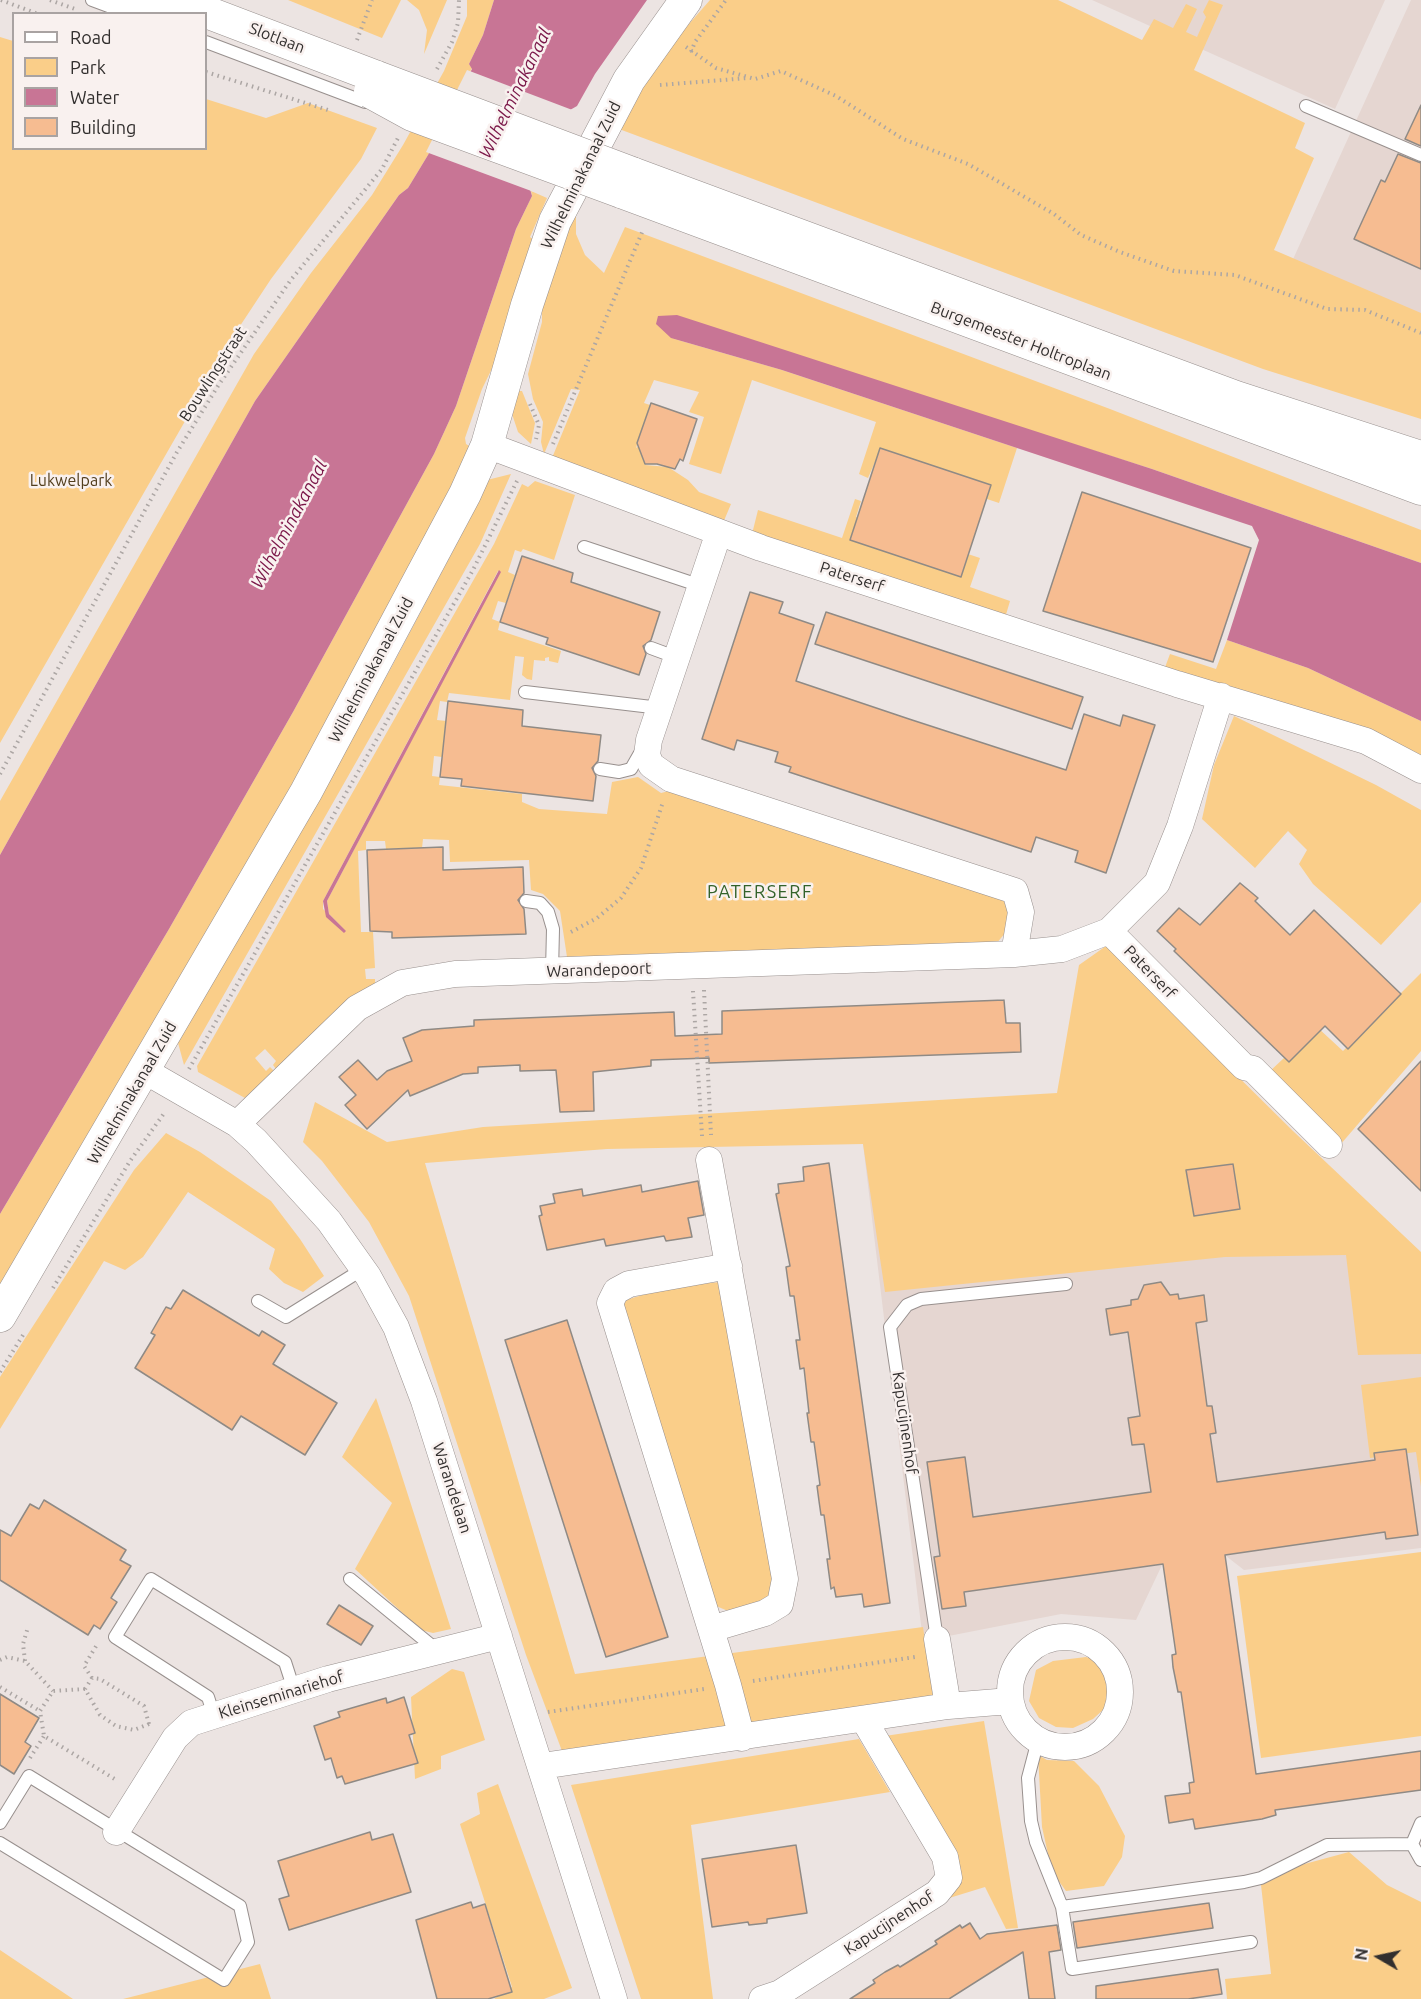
<!DOCTYPE html>
<style>
body{margin:0}
#map{position:relative;width:1421px;height:1999px;overflow:hidden;background:#ece4e2;font-family:Ubuntu,sans-serif}
canvas{display:block}
.legend{position:absolute;left:12px;top:12px;width:195px;height:138px;box-sizing:border-box;background:#f9f1ef;border:2px solid #a9a3a2;margin:0;padding:8px 10px;list-style:none;font-size:18px;color:#322f2e}
.legend li{display:flex;align-items:center;gap:12px;height:30px}
.legend b{width:30px;border:2px solid #a9a3a2}
.north{position:absolute;left:1349px;top:1927px;width:60px;height:60px;-webkit-text-stroke:4px #f9f1ef;paint-order:stroke;rotate:279deg;font-size:16px;font-weight:700;line-height:24px;text-align:center;color:#322f2e}
.north::after{content:'';display:block;margin:auto;width:21px;height:27px;background:#322f2e;clip-path:polygon(50% 0,100% 100%,50% 72%,0 100%)}
</style>
<div id="map">
<canvas width="1421" height="1999"></canvas>
<ul class="legend">
<li><b style="height:8px;background:#fff"></b>Road</li>
<li><b style="height:16px;background:#face89"></b>Park</li>
<li><b style="height:16px;background:#c87595"></b>Water</li>
<li><b style="height:16px;background:#f6bc91"></b>Building</li>
</ul>
<div class="north">N</div>
</div>
<script>
const ctx = document.querySelector('canvas').getContext('2d');
ctx.lineJoin = 'round';
function fillPath(path, color) { ctx.fillStyle = color; ctx.fill(path, 'evenodd'); }
const poly = rows => new Path2D(rows.map(r => 'M' + r).join(''));
function trace(path, color, width, dash) { ctx.strokeStyle = color; ctx.lineWidth = width; ctx.lineCap = dash ? 'butt' : 'round'; ctx.setLineDash(dash || []); ctx.stroke(path); }
function label(font, color, halo, rows, align = 'center') {
  ctx.font = font + ' Ubuntu,sans-serif'; ctx.lineWidth = 5; ctx.setLineDash([]); ctx.textBaseline = 'middle'; ctx.strokeStyle = halo; ctx.fillStyle = color; for (const [text, x, y, turn = 0] of rows) {
    ctx.save(); ctx.translate(x, y); ctx.rotate((+turn || 0) * Math.PI / 180); ctx.textAlign = isNaN(turn) ? turn : align; if (halo) ctx.strokeText(text, 0, 0); ctx.fillText(text, 0, 0); ctx.restore();
  }
}
fillPath(poly([
 [1092,0,1385,0,1335,109],
 [1411,0,1421,0,1421,328,1289,268],
 [1287,1128,1421,1282,1421,1548,1244,1570,1226,1556,1162,1565,1136,1620,1061,1614,923,1641,863,1144]
]), '#e5d6d1');
fillPath(poly([
 [288,0,401,0,382,38],
 [407,0,447,0,424,54,427,30,419,10],
 [467,0,494,0,483,35,469,64,472,68,428,155,408,188,399,195,255,401,0,855,0,801,254,354,311,273,372,195,403,145,444,71,467,16],
 [710,0,1058,0,1142,40,1154,19,1173,28,1186,4,1197,9,1186,32,1197,37,1206,17,1203,12,1209,0,1223,5,1194,70,1305,123,1295,148,1314,158,1274,250,1421,313,1421,419,1263,369,619,129,633,100,674,41],
 [0,37,13,41,14,148,206,148,206,99,266,118,308,103,377,128,361,159,271,279,238,329,0,743],
 [531,191,547,198,530,237,533,239,518,282,502,348,482,389,465,438,466,444,471,447,375,646,0,1292,0,1214,169,929,293,712,434,454,456,406,516,229,532,196],
 [576,214,576,234,585,255,604,273,625,227,1110,409,1421,530,1421,563,1152,469,984,416,671,338,782,370,1017,448,999,503,875,462,868,478,859,474,876,422,752,380,721,474,689,464,704,417,689,412,699,392,654,380,644,403,650,405,636,448,639,446,647,463,645,465,668,467,688,480,699,492,731,504,723,523,552,458,580,390,571,389,544,454,541,442,543,422,533,399,528,374,542,322,542,302,563,239],
 [517,391,522,391,535,423,531,444,518,432,511,411],
 [511,474,480,544,184,1065,177,1039,227,959,391,668,473,513,487,480],
 [535,481,575,495,554,560,523,549,521,552,515,550,508,572,515,575,506,603,498,601,492,619,500,622,498,630,561,651,558,663,549,661,549,657,545,658,545,661,534,660,532,680,527,679,522,675,524,657,515,656,510,700,449,693,447,702,440,701,437,720,446,721,442,757,434,756,432,776,440,777,439,785,522,794,522,802,539,809,607,814,612,782,638,777,661,793,673,790,1002,898,1010,913,1006,932,996,944,567,957,560,911,543,894,531,890,529,860,450,862,449,840,423,839,422,848,386,849,385,841,366,841,366,850,358,851,361,932,373,932,375,968,365,969,366,979,375,979,375,985,276,1069,273,1065,276,1061,265,1049,255,1058,266,1071,270,1067,274,1071,245,1098,198,1072,197,1066,494,544,522,484,528,487],
 [498,571,500,572,327,901,329,914,346,931,323,909,323,901],
 [855,499,861,501,856,517,980,558,970,587,1010,601,1005,618,752,534,758,510,842,538],
 [1227,640,1308,668,1421,721,1421,755,1378,734,1164,670,1170,654,1216,669],
 [1234,716,1376,785,1421,810,1421,902,1381,945,1313,884,1299,864,1307,850,1288,831,1255,868,1202,819,1214,765],
 [1106,946,1293,1131,1421,1252,1421,1354,1358,1355,1346,1255,1225,1257,885,1292,863,1144,607,1149,425,1163,575,1674,709,1656,725,1709,725,1728,562,1751,526,1655,409,1296,369,1222,322,1161,303,1142,315,1102,387,1142,483,1127,1057,1093,1079,965],
 [1421,973,1421,1051,1340,1145,1268,1073,1317,1027,1343,1051],
 [166,1133,200,1152,271,1201,300,1239,324,1276,303,1292,284,1283,269,1269,275,1249,188,1192,143,1257,125,1270,104,1261,0,1429,0,1377,134,1170],
 [722,1282,775,1586,771,1598,728,1611,709,1603,620,1313,626,1300,672,1286],
 [1421,1377,1421,1487,1416,1452,1370,1458,1361,1385],
 [376,1398,390,1439,451,1629,433,1633,421,1630,355,1569,392,1503,342,1457],
 [1421,1552,1421,1736,1261,1758,1237,1576],
 [923,1627,934,1701,750,1724,725,1654],
 [1086,1657,1097,1661,1106,1669,1110,1700,1104,1709,1093,1719,1073,1728,1056,1727,1039,1718,1029,1701,1036,1670,1053,1661],
 [452,1669,464,1672,485,1740,441,1756,441,1769,415,1779,411,1697],
 [984,1721,1018,1928,1006,1929,985,1887,946,1899,949,1897,885,1736],
 [859,1739,890,1792,691,1825,713,1999,641,1999,571,1785],
 [1038,1755,1047,1760,1074,1761,1099,1786,1125,1836,1122,1857,1104,1886,1066,1891,1052,1872,1042,1827],
 [498,1784,572,1988,544,1999,494,1999,512,1987,460,1824,480,1814,477,1793],
 [1349,1852,1387,1885,1421,1902,1421,1999,1227,1999,1225,1979,1271,1974,1260,1876],
 [0,1950,73,1999,0,1999],
 [260,1964,271,1999,123,1999]
]), '#face89');
fillPath(poly([
 [494,0,647,0,595,74,577,106,570,110,530,189,532,196,516,229,456,406,434,454,293,712,169,929,0,1214,0,855,255,401,399,195,408,188,428,155,472,69,469,64,483,35],
 [677,315,1152,469,1421,563,1421,721,1308,668,1227,640,1259,540,1252,526,782,370,671,338,656,324,658,316],
 [499,570,501,572,327,901,329,914,346,931,344,933,326,917,323,901]
]), '#c87595');
fillPath(poly([
 [467,70,575,111,533,189,534,192,426,152]
]), '#ece4e2');
const building = poly([
 [1421,105,1421,146,1405,139,1421,105],
 [1398,154,1421,163,1421,269,1354,239,1381,180,1385,182,1398,154],
 [651,403,697,419,683,461,680,459,675,469,657,464,645,464,637,443,651,403],
 [880,448,991,485,961,577,850,540,880,448],
 [1082,492,1251,548,1213,662,1043,611,1082,492],
 [522,556,573,573,571,582,660,612,651,640,643,646,646,654,639,675,546,644,548,638,500,622,522,556],
 [750,592,783,602,779,613,814,625,796,681,909,719,1066,770,1084,714,1120,726,1123,715,1155,725,1106,873,1075,862,1078,851,1036,837,1031,852,789,772,791,767,775,762,778,752,737,740,734,750,702,739,750,592],
 [826,612,1083,697,1072,729,815,644,826,612],
 [448,701,523,710,522,726,601,735,598,761,592,768,596,776,593,801,461,786,462,779,440,777,448,701],
 [443,847,443,870,523,867,524,893,518,900,524,909,526,934,392,938,392,932,370,931,367,850,443,847],
 [1240,883,1258,898,1255,901,1290,935,1314,910,1401,994,1348,1049,1325,1026,1289,1062,1174,951,1176,949,1157,931,1179,908,1200,925,1240,883],
 [1004,1000,1006,1023,1020,1023,1021,1052,709,1063,709,1058,651,1060,651,1066,593,1072,594,1111,560,1112,556,1070,520,1071,520,1065,478,1067,478,1073,463,1074,410,1096,408,1090,367,1129,345,1105,356,1095,339,1077,358,1060,377,1080,387,1071,412,1061,403,1038,422,1030,474,1026,474,1020,674,1012,675,1036,722,1034,722,1011,1004,1000],
 [1421,1061,1421,1191,1358,1129,1421,1061],
 [829,1163,890,1603,864,1607,862,1594,836,1597,834,1587,831,1589,827,1559,830,1559,824,1515,821,1515,819,1501,817,1486,820,1485,814,1442,811,1442,807,1413,809,1413,804,1368,800,1369,796,1340,800,1340,794,1296,790,1296,786,1267,790,1266,776,1194,779,1193,778,1184,804,1181,803,1167,829,1163],
 [1233,1164,1240,1209,1194,1216,1186,1170,1233,1164],
 [698,1181,704,1215,688,1218,692,1237,666,1241,664,1236,606,1246,604,1239,547,1250,539,1216,542,1215,540,1206,555,1203,553,1194,582,1189,583,1196,641,1185,642,1192,698,1181],
 [1161,1282,1170,1295,1178,1294,1179,1299,1204,1295,1207,1321,1196,1323,1207,1406,1212,1406,1216,1433,1210,1434,1217,1482,1375,1460,1374,1453,1406,1449,1418,1535,1386,1539,1385,1532,1225,1555,1256,1774,1421,1751,1421,1790,1275,1810,1276,1815,1262,1819,1195,1829,1193,1819,1169,1823,1165,1796,1190,1793,1189,1783,1194,1782,1181,1692,1178,1692,1173,1667,1172,1655,1176,1654,1163,1564,964,1592,966,1606,942,1609,934,1557,940,1556,927,1462,965,1457,973,1517,1151,1492,1144,1444,1132,1445,1128,1418,1140,1416,1128,1332,1110,1335,1106,1309,1131,1305,1131,1300,1138,1299,1144,1285,1161,1282],
 [183,1290,259,1336,262,1331,285,1345,273,1364,337,1403,305,1455,241,1416,232,1430,135,1368,155,1335,151,1333,166,1307,171,1309,183,1290],
 [567,1320,668,1637,606,1657,505,1340,567,1320],
 [44,1500,126,1550,120,1560,131,1566,111,1598,117,1602,100,1629,94,1625,88,1635,0,1580,0,1530,11,1536,30,1504,39,1509,44,1500],
 [339,1605,373,1626,361,1645,327,1624,339,1605],
 [0,1694,39,1718,25,1742,31,1746,14,1774,0,1765,0,1694],
 [404,1697,415,1733,409,1735,418,1763,345,1784,342,1776,337,1778,331,1758,325,1760,314,1726,340,1717,338,1712,386,1698,387,1703,404,1697],
 [370,1832,372,1840,393,1834,411,1892,289,1930,279,1899,289,1896,278,1861,370,1832],
 [796,1845,807,1913,767,1919,767,1923,749,1925,748,1922,712,1927,702,1859,796,1845],
 [471,1902,473,1908,485,1904,512,1992,488,1999,437,1999,416,1920,471,1902],
 [1209,1903,1213,1928,1077,1948,1073,1922,1209,1903],
 [970,1923,980,1939,987,1934,1057,1925,1061,1950,1049,1952,1055,1999,1029,1999,1023,1952,949,1999,850,1999,875,1983,873,1980,885,1972,898,1965,900,1967,937,1944,935,1941,960,1925,962,1928,970,1923],
 [1218,1969,1222,1994,1188,1999,1096,1999,1096,1986,1218,1969]
]);
fillPath(building, '#f6bc91');
trace(building, '#8f8a85', 1.5);
const service = poly([
 [92,0,127,13],
 [206,42,365,102],
 [1306,106,1421,155],
 [584,547,701,586],
 [651,648,678,658],
 [525,692,660,708],
 [600,769,619,772,631,769,643,748],
 [526,901,540,903,548,912,553,929,552,971],
 [258,1301,286,1317,363,1269],
 [350,1579,438,1651],
 [937,1639,890,1327,907,1305,921,1299,1066,1284],
 [214,1716,208,1697,115,1637,151,1579,285,1662,294,1690],
 [1038,1740,1028,1778,1031,1821,1036,1842,1062,1907,1244,1882,1261,1878,1327,1845,1412,1844],
 [0,1823,29,1776,240,1906,248,1942,224,1980,0,1843],
 [1421,1823,1412,1844,1421,1860],
 [1062,1907,1072,1969,1251,1942]
]);
const minor = poly([
 [487,445,761,548,1177,684,1366,741,1421,770],
 [719,532,649,740,647,755,651,765,671,779,1015,891,1021,912,1014,954,1062,949,1109,931,1157,883,1180,826,1221,696],
 [1109,931,1244,1067,1253,1069,1329,1145],
 [145,1071,237,1124,256,1141,329,1221,368,1276,396,1327,424,1401,614,1999],
 [237,1124,357,1008,402,983,455,974,1014,954],
 [709,1160,785,1579,780,1604,765,1613,711,1629],
 [729,1266,629,1284,616,1291,610,1303,728,1685,742,1738],
 '1010 1692a55 55 0 1 1 110 0a55 55 0 1 1-110 0Z',
 [937,1639,948,1706],
 [542,1766,948,1706,1010,1701],
 [116,1832,175,1738,191,1723,328,1679,499,1636],
 [762,1999,780,1993,937,1893,949,1878,945,1857,864,1720]
]);
const tertiary = poly([
 [125,0,161,14],
 [175,0,377,77],
 [632,173,1236,397,1421,457],
 [621,192,1421,489],
 [0,1316,306,792,465,494,487,445,527,305,555,221,629,80,686,0]
]);
trace(service, '#98908e', 14);
trace(minor, '#98908e', 27);
trace(tertiary, '#98908e', 33);
trace(poly([
 [1,0,38,14],
 [50,0,75,9],
 [357,40,372,0],
 [686,47,716,68,755,79,781,71,836,96,903,139,968,164,1054,214,1081,235,1120,252,1174,271,1235,275,1327,309,1365,310,1421,333],
 [691,52,695,42,726,0],
 [437,69,452,42,458,23,459,0],
 [206,72,328,110],
 [660,85,748,78],
 [530,404,539,425,536,439],
 [553,444,643,230],
 [0,774,177,452,218,386,290,281,382,169,398,138],
 [571,932,597,918,621,898,641,868,663,802],
 [704,990,711,1135],
 [693,991,702,1136],
 [189,1069,473,570,517,481],
 [53,1288,130,1161,165,1112],
 [0,1372,23,1335],
 [0,1660,7,1657,25,1661,53,1691],
 [25,1661,23,1644,28,1627],
 [92,1678,84,1666,98,1643],
 [753,1681,915,1657],
 [0,1687,40,1711],
 [85,1689,53,1691,40,1711,44,1736,118,1781],
 [548,1712,704,1689],
 [149,1724,144,1706,100,1679,92,1678,85,1689,100,1715,116,1726,134,1730,149,1724,153,1726],
 [30,1758,44,1736]
]), '#aca6a4', 4, [1.5, 4.5]);
trace(service, '#fff', 12);
trace(minor, '#fff', 26);
trace(tertiary, '#fff', 32);
const tertiaryBridge = poly([
 [377,77,632,173],
 [370,92,412,115,621,192]
]);
trace(tertiaryBridge, '#98908e', 33, []);
trace(tertiaryBridge, '#fff', 32);
label('16px', '#322f2e', '#f9f1ef', [
 ["Slotlaan",277,38,21],
 ["Wilhelminakanaal Zuid",581,175,-64],
 ["Burgemeester Holtroplaan",1021,341,21],
 ["Bouwlingstraat",213,374,-57],
 ["Paterserf",852,577,18],
 ["Wilhelminakanaal Zuid",371,670,-62],
 ["Warandepoort",599,970,-2],
 ["Paterserf",1150,972,46],
 ["Wilhelminakanaal Zuid",132,1093,-60],
 ["Kapucijnenhof",905,1423,82],
 ["Warandelaan",452,1488,72],
 ["Kleinseminariehof",281,1695,-17],
 ["Kapucijnenhof",889,1923,-33]
]);
label('16px', '#523e1d', '#f9f1ef', [
 ["Lukwelpark",71,481]
]);
label('italic 18px', '#7a1648', '#f9f1ef', [
 ["Wilhelminakanaal",515,93,-64],
 ["Wilhelminakanaal",289,524,-62]
]);
ctx.letterSpacing = '1.5px';
label('18px', '#33622a', '#f9f1ef', [
 ["PATERSERF",760,892]
]);
ctx.letterSpacing = '0px';
</script>
